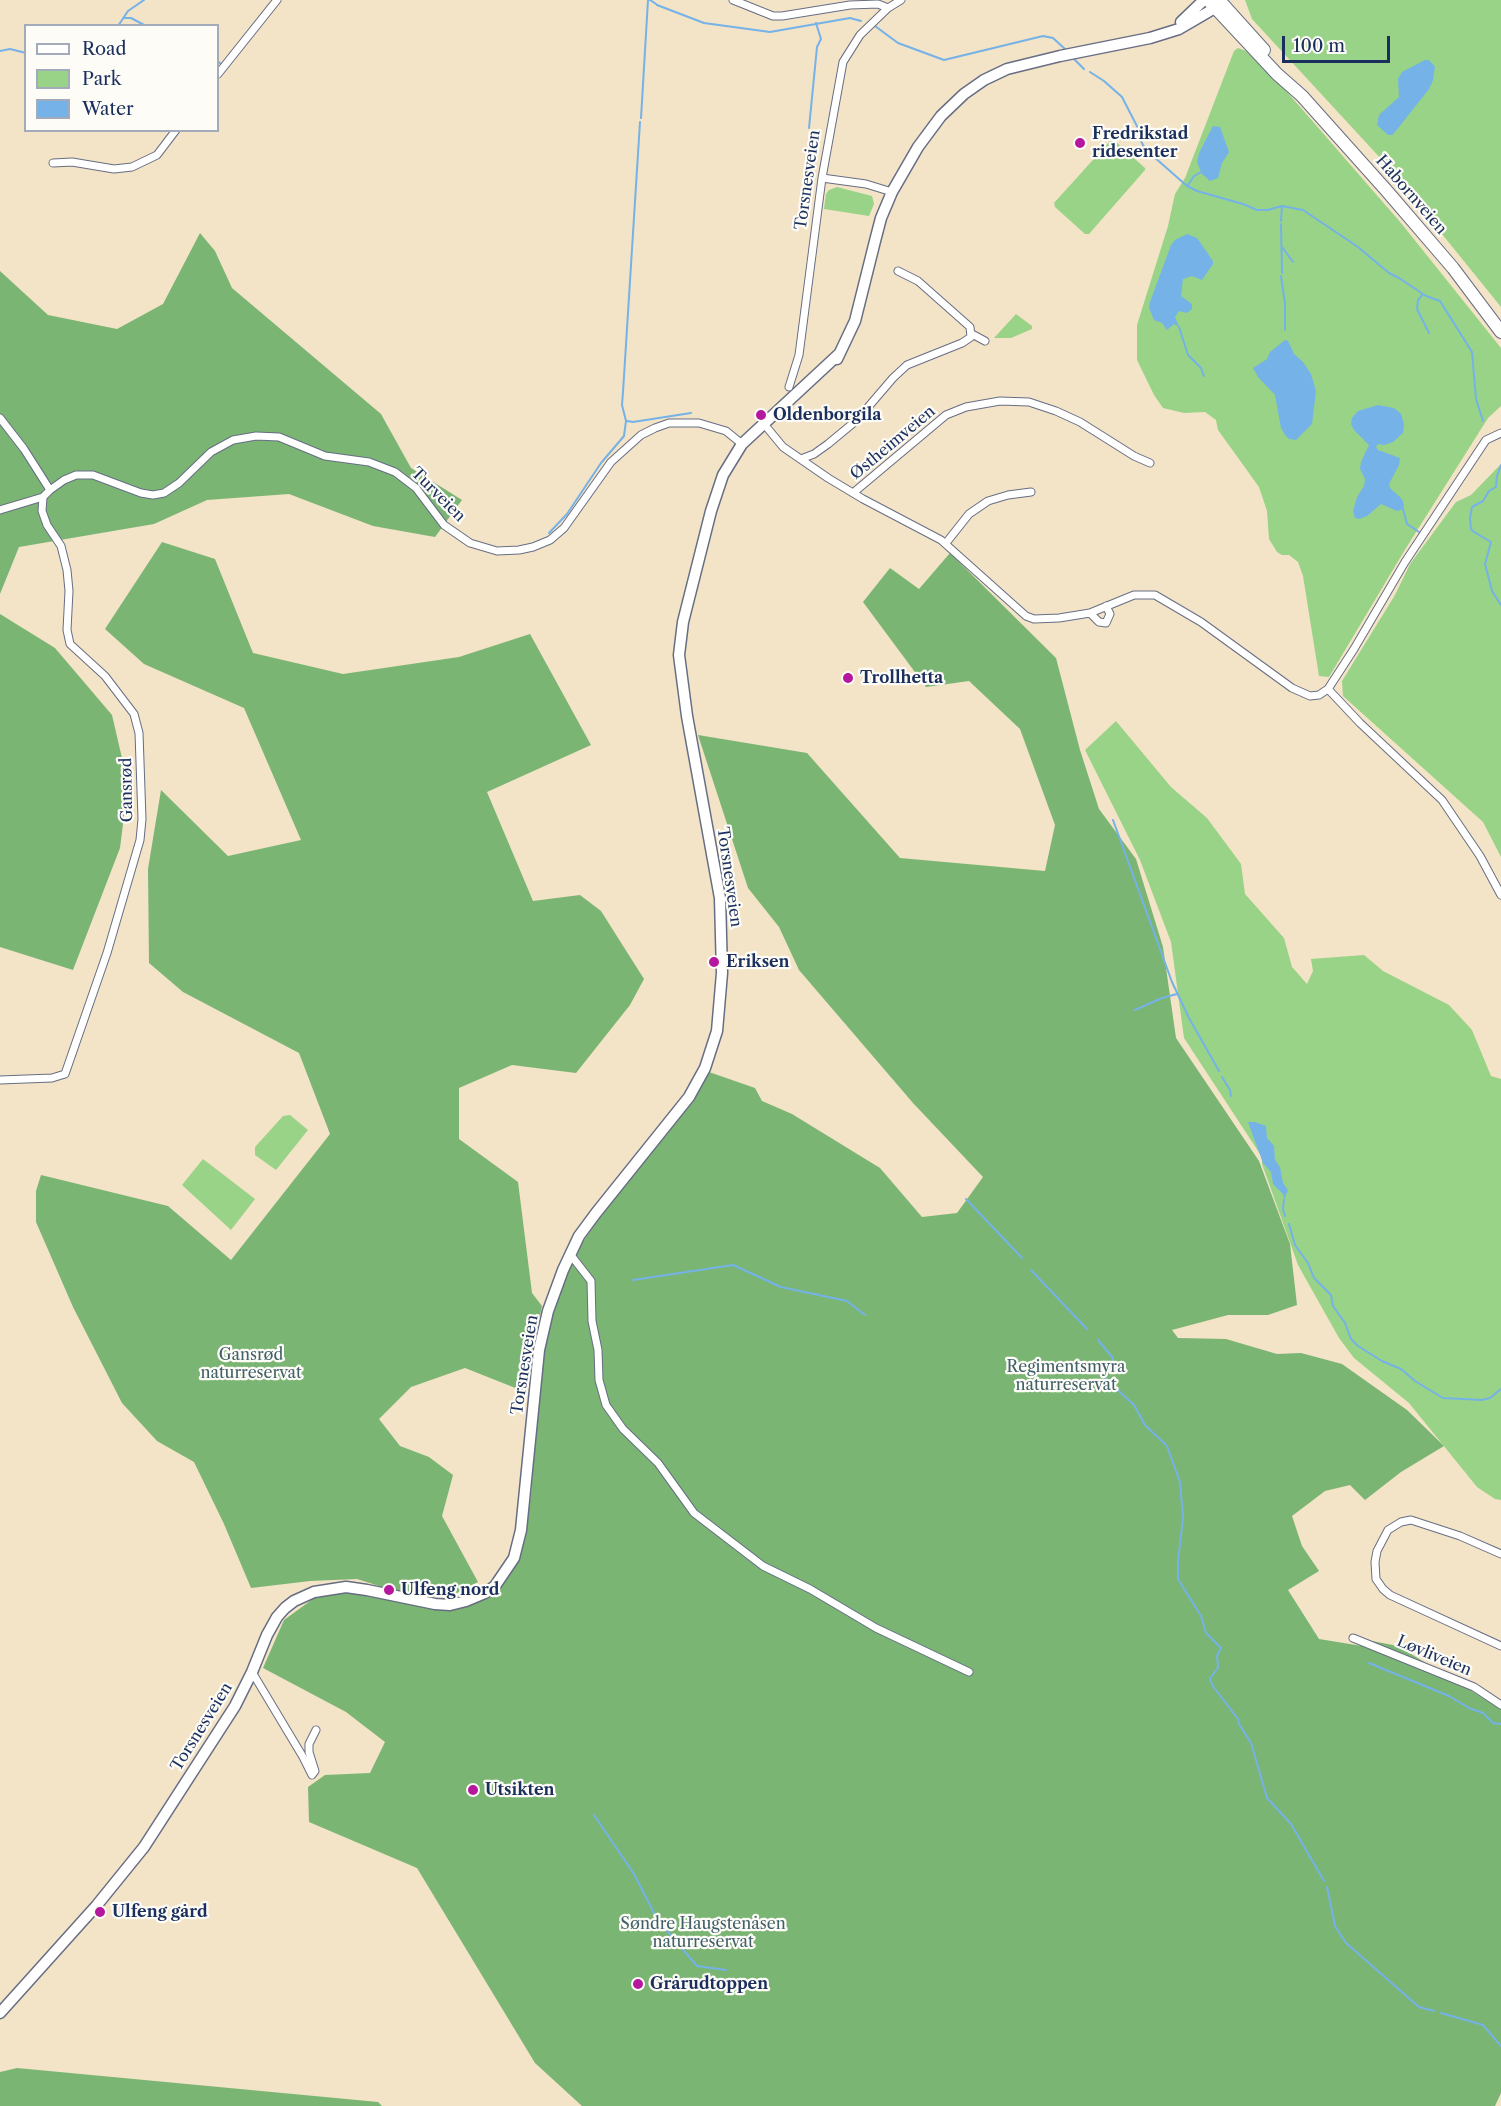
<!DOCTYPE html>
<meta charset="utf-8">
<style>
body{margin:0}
#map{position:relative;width:1501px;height:2106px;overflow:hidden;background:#f3e3c7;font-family:"Libre Caslon Text",serif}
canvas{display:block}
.legend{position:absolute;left:24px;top:24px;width:195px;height:108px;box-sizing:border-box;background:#fdfcf7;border:2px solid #a3aaba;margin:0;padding:8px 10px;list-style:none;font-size:18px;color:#1b2f5e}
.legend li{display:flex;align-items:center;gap:12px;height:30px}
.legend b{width:30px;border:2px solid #a3aaba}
.scale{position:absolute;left:1282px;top:36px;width:108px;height:27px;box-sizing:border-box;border:3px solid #1b2f5e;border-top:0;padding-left:8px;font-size:18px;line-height:21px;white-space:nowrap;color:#1b2f5e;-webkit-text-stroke:4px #fdfcf7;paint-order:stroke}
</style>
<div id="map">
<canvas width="1501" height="2106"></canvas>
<ul class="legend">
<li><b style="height:8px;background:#fff"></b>Road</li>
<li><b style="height:16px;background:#99d387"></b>Park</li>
<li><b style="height:16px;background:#75b2e7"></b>Water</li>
</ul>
<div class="scale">100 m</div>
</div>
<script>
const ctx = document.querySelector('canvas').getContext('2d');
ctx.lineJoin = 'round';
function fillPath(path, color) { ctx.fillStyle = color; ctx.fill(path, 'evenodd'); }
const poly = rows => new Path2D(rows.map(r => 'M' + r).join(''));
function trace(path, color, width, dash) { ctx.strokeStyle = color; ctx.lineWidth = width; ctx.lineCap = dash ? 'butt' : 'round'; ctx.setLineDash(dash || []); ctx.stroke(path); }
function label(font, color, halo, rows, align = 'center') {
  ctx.font = font + ' "Libre Caslon Text",serif'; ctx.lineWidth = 4.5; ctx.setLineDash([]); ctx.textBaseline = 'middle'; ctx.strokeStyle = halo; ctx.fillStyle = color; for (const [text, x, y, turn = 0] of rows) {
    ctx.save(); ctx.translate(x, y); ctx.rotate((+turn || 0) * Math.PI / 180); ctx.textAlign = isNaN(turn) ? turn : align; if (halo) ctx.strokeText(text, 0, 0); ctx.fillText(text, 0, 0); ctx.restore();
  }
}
fillPath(poly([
 [1245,0,1501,0,1501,307,1383,161,1252,19],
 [1238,48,1246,51,1288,93,1401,223,1501,348,1501,406,1488,418,1406,548,1329,677,1319,676,1303,576,1298,562,1289,555,1282,555,1277,552,1269,539,1267,511,1259,487,1218,430,1216,420,1205,412,1184,413,1163,408,1154,395,1137,360,1137,325,1168,226,1175,194,1185,178,1234,51],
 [1110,141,1115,141,1145,168,1145,170,1089,234,1085,234,1055,207,1054,203],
 [837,187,872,196,874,204,869,216,824,209,826,194,829,190],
 [1016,314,1032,326,1032,329,1011,338,994,338],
 [1501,464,1501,857,1483,822,1343,696,1342,681,1395,595,1410,564,1456,502,1471,495],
 [1116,721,1171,787,1207,818,1241,864,1245,894,1284,938,1292,967,1307,984,1313,971,1311,959,1364,955,1383,971,1449,1005,1472,1030,1491,1076,1501,1079,1501,1500,1495,1499,1477,1487,1409,1403,1354,1358,1339,1338,1298,1265,1262,1164,1262,1157,1184,1038,1171,942,1140,860,1085,750],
 [290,1115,308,1130,276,1170,255,1155,255,1147,283,1116],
 [203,1159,255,1199,231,1230,182,1185]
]), '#99d387');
fillPath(poly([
 [200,233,215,251,232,288,381,414,411,468,462,500,435,537,373,526,289,494,207,500,154,524,19,547,0,594,0,271,48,315,117,329,163,304],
 [162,542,215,559,253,653,343,674,459,657,530,634,591,745,487,792,533,901,580,895,601,911,644,979,630,1005,576,1073,512,1065,459,1088,459,1139,518,1182,532,1293,542,1306,523,1391,465,1368,411,1387,379,1419,400,1446,429,1457,453,1475,442,1516,478,1582,453,1595,434,1597,395,1591,357,1579,310,1581,251,1588,224,1524,194,1462,157,1441,122,1403,73,1307,36,1222,36,1191,41,1175,168,1206,231,1260,330,1134,299,1053,183,992,149,963,148,869,161,790,228,856,301,840,244,708,144,664,105,629],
 [950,553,1056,658,1080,750,1099,809,1136,859,1163,947,1176,1038,1259,1161,1290,1244,1297,1305,1268,1315,1228,1315,1172,1330,1178,1338,1226,1339,1277,1354,1301,1353,1342,1364,1407,1410,1444,1446,1401,1472,1365,1500,1350,1485,1325,1491,1292,1516,1302,1546,1319,1571,1288,1590,1319,1639,1362,1646,1372,1641,1398,1646,1501,1709,1501,2093,1495,2106,582,2106,535,2063,417,1868,309,1822,308,1787,325,1775,370,1773,385,1742,346,1712,263,1668,284,1620,317,1596,357,1591,456,1607,497,1591,522,1547,531,1495,539,1390,546,1324,575,1253,612,1200,667,1134,694,1099,709,1072,755,1088,762,1101,792,1114,880,1168,922,1217,957,1213,983,1177,913,1103,799,970,779,927,748,888,698,735,807,753,900,858,1045,871,1055,825,1020,729,969,681,926,687,863,602,890,568,919,589],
 [0,614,55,648,112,715,128,784,120,848,73,970,0,947],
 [17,2068,378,2102,382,2106,0,2106,0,2072]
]), '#7ab574');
fillPath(poly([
 [1425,60,1429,60,1435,67,1433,80,1429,89,1395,132,1392,135,1388,135,1377,125,1379,115,1399,97,1398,79,1402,72],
 [1213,126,1220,127,1229,152,1222,163,1218,178,1210,181,1202,174,1197,162,1199,153],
 [1187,234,1197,238,1213,261,1213,264,1202,280,1192,276,1183,279,1181,296,1192,304,1192,309,1187,313,1179,311,1175,317,1179,327,1174,324,1167,330,1162,323,1154,320,1149,308,1150,302,1171,245,1175,240],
 [1285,340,1288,341,1294,354,1303,362,1311,374,1316,391,1312,424,1296,440,1289,439,1285,435,1281,428,1275,395,1258,377,1253,368,1267,359,1270,352],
 [1378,405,1394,408,1401,414,1404,424,1403,433,1393,442,1384,445,1378,444,1376,447,1378,450,1400,458,1399,465,1389,484,1390,488,1402,499,1404,505,1403,509,1397,511,1381,504,1367,516,1359,519,1355,518,1353,511,1357,497,1364,486,1365,479,1360,469,1361,462,1369,445,1354,430,1351,424,1352,418,1358,411],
 [1248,1122,1255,1122,1266,1126,1267,1138,1274,1146,1275,1160,1280,1167,1283,1183,1288,1190,1284,1200,1283,1194,1273,1184,1271,1172,1263,1163]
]), '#75b2e7');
trace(poly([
 [650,0,656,4],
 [657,5,704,23,770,32,850,18,861,21],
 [124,18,131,18,146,26],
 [118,26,128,11,144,0],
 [875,26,898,43,944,60,1043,36,1053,38,1065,49],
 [0,51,10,49,26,53],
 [1073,58,1084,69],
 [218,62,220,63],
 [1090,72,1104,81,1122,97,1139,130,1140,139,1145,149,1187,186,1197,191,1243,204,1257,210,1268,210,1282,206,1303,210,1358,247,1389,273,1399,278,1426,296,1440,301,1472,352,1476,399,1483,421],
 [641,118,648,0],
 [809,128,817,47,821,39,816,23],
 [1188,185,1194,176,1201,172],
 [1281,221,1282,206],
 [1281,224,1282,273],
 [1282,247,1293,262],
 [1281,276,1285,304,1285,330],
 [1423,294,1418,300,1417,309,1429,333],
 [1179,327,1188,355,1201,368,1204,376],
 [627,421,633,422,691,413],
 [1501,465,1497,476,1496,487,1489,491,1483,501,1472,507,1470,518,1471,529,1474,532,1491,542,1485,564,1492,591,1501,605],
 [1403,509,1407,524,1419,532],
 [549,533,567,514,601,463,624,436,626,421,622,405,623,392,640,122],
 [1113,820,1172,982,1189,1018,1219,1071],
 [1135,1010,1162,998,1177,994],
 [1222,1077,1230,1090,1231,1096],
 [966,1199,1022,1258],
 [1284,1200,1283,1209,1285,1216],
 [1289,1224,1295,1245,1308,1263,1314,1278,1331,1295,1333,1306,1345,1323,1351,1339,1358,1346,1382,1361,1401,1369,1415,1381,1443,1398,1482,1400,1490,1398,1501,1389],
 [1031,1270,1087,1329],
 [633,1280,733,1265,781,1287,847,1301,865,1315],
 [1098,1340,1113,1358,1105,1378,1134,1405,1145,1425,1167,1446,1180,1482,1183,1517,1178,1562,1178,1579,1201,1616,1206,1633,1221,1648,1217,1656,1218,1668,1210,1678,1212,1685,1238,1719,1239,1724,1251,1743,1267,1798,1291,1824,1324,1881],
 [1369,1663,1449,1696,1469,1708,1483,1713,1493,1723,1501,1724],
 [594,1815,634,1874,657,1919,697,1966,726,1970],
 [1327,1887,1335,1926,1346,1943,1419,2007,1434,2011],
 [1441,2013,1483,2025,1501,2046]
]), '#75b2e7', 2);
const minor = poly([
 [733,0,773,16,782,16,850,5,878,4,888,8],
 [218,74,277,0],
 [53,163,72,162,114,169,132,167,157,155,176,130],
 [822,178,866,184,892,192],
 [972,334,985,341],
 [789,387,799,355,822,178,843,62,860,35,888,8,901,0],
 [0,418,24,449,50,490],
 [764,424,783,447,828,478,863,499,941,540,1026,616,1034,619,1059,618,1090,613,1134,595,1155,595,1201,622,1292,688,1310,696,1319,695,1328,689,1354,649,1405,562,1486,440,1501,433],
 [801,459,814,454,828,444,857,420,893,378,907,365,962,343,971,337,970,327,918,281,898,271],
 [853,493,946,415,966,407,1000,401,1029,402,1056,411,1080,422,1134,456,1150,463],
 [0,510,43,497,50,490,64,480,76,475,93,475,141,493,153,495,164,493,179,483,211,452,233,440,256,436,279,437,325,456,369,462,395,472,416,488,444,525,470,543,497,551,519,550,533,547,550,540,564,528,611,462,641,435,655,428,669,423,699,423,726,431,742,444],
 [946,543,969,514,988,501,1008,495,1031,492],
 [1090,613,1099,622,1106,623,1110,614,1106,606],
 [1328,689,1360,723,1442,800,1480,856,1501,895],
 [0,1080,52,1078,65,1074,107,953,140,840,142,819,139,733,134,714,105,676,70,644,67,630,69,591,67,570,61,546,47,525,42,511,43,497],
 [570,1254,591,1281,592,1321,598,1350,599,1380,606,1405,623,1429,658,1463,694,1513,763,1566,810,1589,876,1628,969,1672],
 [1501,1554,1460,1536,1411,1520,1401,1522,1388,1530,1377,1551,1375,1562,1376,1579,1383,1589,1390,1595,1501,1646],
 [1353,1638,1474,1687,1501,1705],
 [252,1672,303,1757,312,1775,315,1771,309,1752,309,1744,316,1730]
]);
const primary = poly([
 [1181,22,1204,0],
 [837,359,855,321,875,241,881,218,892,192,918,147,941,116,964,94,984,80,1007,69,1060,56,1150,38,1179,29,1215,8,1217,0],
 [0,2013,97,1905,144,1847,235,1706,252,1672,267,1635,277,1617,285,1608,294,1601,314,1592,346,1587,367,1590,435,1604,450,1605,466,1601,485,1593,495,1586,514,1558,521,1530,539,1350,548,1311,563,1270,579,1236,596,1213,689,1097,705,1068,717,1031,722,973,720,898,687,716,679,655,683,622,711,511,723,475,742,444,839,354]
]);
const trunk = poly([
 [1208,0,1277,74,1302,96,1386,190,1453,268,1501,332],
 [1219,0,1264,50]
]);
trace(minor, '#676e83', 9);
trace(primary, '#676e83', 13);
trace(trunk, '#676e83', 14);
trace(minor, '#fff', 7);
trace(primary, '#fff', 10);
trace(trunk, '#fff', 12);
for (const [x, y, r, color] of [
 [1080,143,6,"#b5179e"],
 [761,415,6,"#b5179e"],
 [848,678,6,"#b5179e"],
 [714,962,6,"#b5179e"],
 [389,1590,6,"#b5179e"],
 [473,1790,6,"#b5179e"],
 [100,1912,6,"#b5179e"],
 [638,1984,6,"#b5179e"]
]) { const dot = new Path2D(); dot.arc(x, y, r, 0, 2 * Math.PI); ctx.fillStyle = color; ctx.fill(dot); trace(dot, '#fdfcf7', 2); }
label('bold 16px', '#1b2f5e', '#fdfcf7', [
 ["Fredrikstad",1092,134],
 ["ridesenter",1092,152],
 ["Oldenborgila",773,415],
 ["Trollhetta",860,678],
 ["Eriksen",726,962],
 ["Ulfeng nord",401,1590],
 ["Utsikten",485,1790],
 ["Ulfeng gård",112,1912],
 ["Grårudtoppen",650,1984]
], 'left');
label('16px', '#1b2f5e', '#fdfcf7', [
 ["Torsnesveien",808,180,-82],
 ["Habornveien",1411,195,49],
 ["Østheimveien",893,443,-40],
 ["Turveien",438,495,45],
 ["Gansrød",127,790,-91],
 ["Torsnesveien",729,877,82],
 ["Torsnesveien",525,1365,-81],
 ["Løvliveien",1434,1656,23],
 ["Torsnesveien",202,1727,-58]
]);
label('16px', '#41606a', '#fdfcf7', [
 ["Gansrød",251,1355],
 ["naturreservat",251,1373],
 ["Regimentsmyra",1066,1367],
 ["naturreservat",1066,1385],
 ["Søndre Haugstenåsen",703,1924],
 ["naturreservat",703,1942]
]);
</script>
